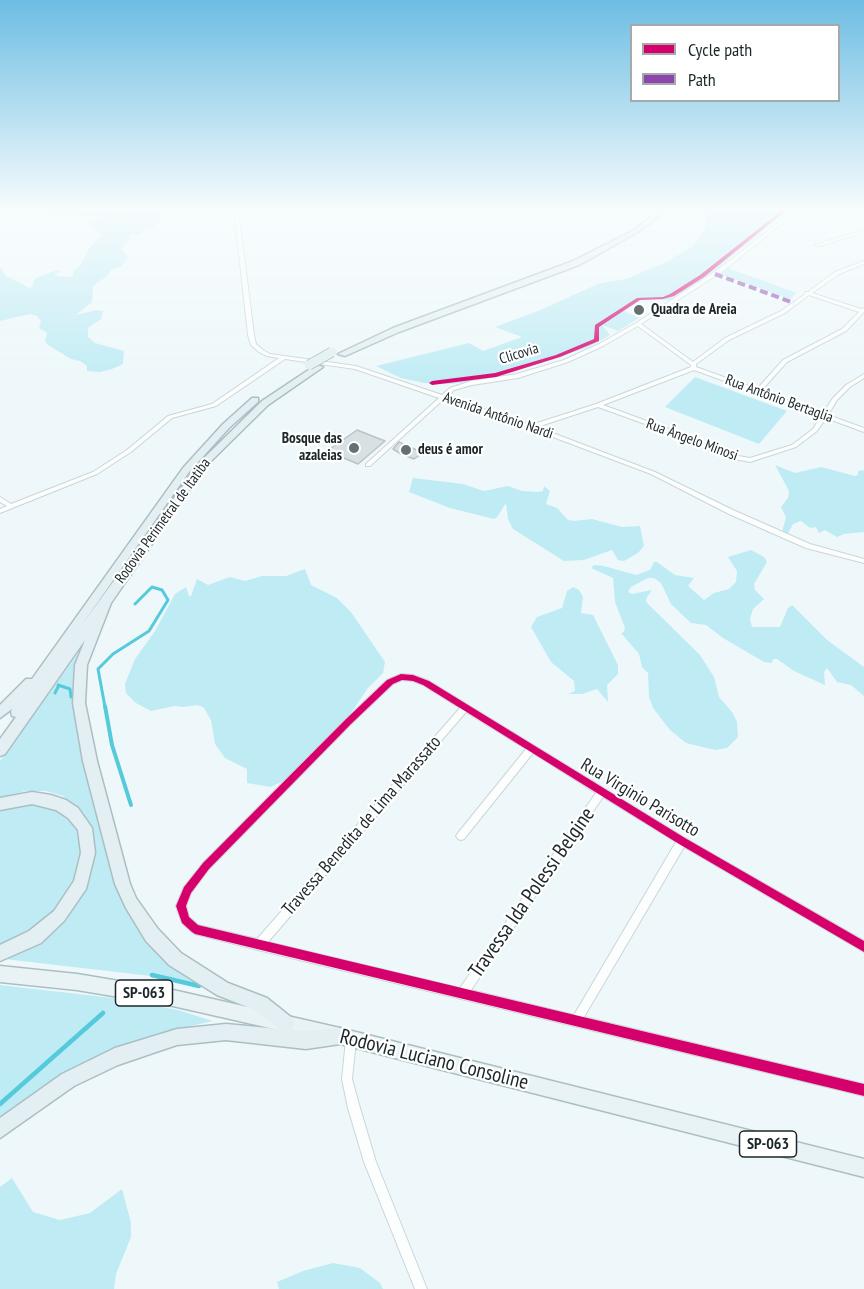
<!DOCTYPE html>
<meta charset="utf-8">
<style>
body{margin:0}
#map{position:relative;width:864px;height:1289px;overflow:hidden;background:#eef8fa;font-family:"PT Sans Narrow",sans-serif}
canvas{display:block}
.legend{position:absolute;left:630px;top:24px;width:210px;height:78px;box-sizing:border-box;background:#fff;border:2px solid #a4a9a9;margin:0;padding:8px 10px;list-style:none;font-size:18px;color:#1b2729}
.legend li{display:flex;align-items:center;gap:12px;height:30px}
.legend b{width:30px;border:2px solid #a4a9a9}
</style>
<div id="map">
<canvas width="864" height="1289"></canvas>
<ul class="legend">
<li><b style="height:8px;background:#d6006c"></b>Cycle path</li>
<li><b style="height:8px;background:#8e44ad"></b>Path</li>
</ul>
</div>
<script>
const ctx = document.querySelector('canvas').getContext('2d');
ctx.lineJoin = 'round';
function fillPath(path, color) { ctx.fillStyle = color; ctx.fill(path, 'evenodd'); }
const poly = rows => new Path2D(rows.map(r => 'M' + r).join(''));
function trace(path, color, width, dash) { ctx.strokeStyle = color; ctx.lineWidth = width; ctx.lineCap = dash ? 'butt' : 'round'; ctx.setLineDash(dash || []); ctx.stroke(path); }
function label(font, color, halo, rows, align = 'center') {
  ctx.font = font + ' "PT Sans Narrow",sans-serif'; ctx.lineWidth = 4.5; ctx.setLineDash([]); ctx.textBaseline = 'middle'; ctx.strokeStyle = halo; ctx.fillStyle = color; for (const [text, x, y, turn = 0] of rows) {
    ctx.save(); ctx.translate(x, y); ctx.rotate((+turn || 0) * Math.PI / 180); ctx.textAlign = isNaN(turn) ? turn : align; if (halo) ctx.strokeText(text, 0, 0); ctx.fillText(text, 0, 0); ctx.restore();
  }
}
fillPath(poly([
 [46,208,56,208,63,211,77,210,80,208,108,208,109,210,118,213,155,209,166,211,153,228,137,235,131,234,130,239,121,249,128,258,121,267,112,269,106,277,93,286,92,302,76,315,96,310,103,311,101,319,88,328,88,337,95,343,124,351,123,364,112,369,100,372,87,371,87,366,80,361,71,359,48,345,45,341,47,333,39,328,41,322,37,316,30,314,0,321,0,266,6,276,30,288,33,286,34,279,54,271,61,271,55,274,58,276,73,277,73,271,80,266,89,248,102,235,91,227,91,223,99,220,98,216,41,215],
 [708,208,791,208,702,281,669,300,640,300,624,311,639,318,618,331,602,325,610,335,589,347,485,380,449,384,424,383,401,378,376,366,469,343,483,351,522,337,495,327,538,311,600,283,626,279,668,261,693,246,705,229],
 [728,268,750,276,797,293,790,299,721,274],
 [695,377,787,411,759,444,665,407],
 [775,465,795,473,821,467,855,476,858,475,858,471,864,470,864,532,844,534,837,537,825,530,819,533,816,527,810,528,801,521,793,524,788,533,782,532,786,517,781,507,788,498,789,491],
 [413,478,463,484,484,491,508,486,522,491,538,492,543,491,544,486,550,491,546,504,557,508,568,520,574,521,592,519,622,527,640,526,644,546,638,553,624,561,618,560,612,550,584,560,564,561,513,529,508,519,506,503,497,517,494,519,450,508,409,492],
 [751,550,764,557,767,562,754,584,755,590,764,599,753,609,750,619,752,627,780,627,788,608,792,605,827,640,864,667,864,696,851,685,837,682,827,668,824,672,825,685,794,671,777,659,773,659,772,663,764,662,723,638,706,625,691,623,671,604,661,583,654,578,648,578,631,587,628,592,632,594,652,590,647,597,646,602,700,655,714,677,719,697,732,712,737,722,738,737,727,748,715,750,686,743,670,730,653,708,649,697,648,673,642,667,639,654,621,633,624,632,625,628,615,602,613,578,591,568,594,565,604,566,636,575,650,570,654,562,657,562,675,575,694,578,688,586,704,600,714,593,729,589,736,582,737,571,728,557],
 [305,569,311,585,337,598,351,612,385,662,383,673,368,688,351,713,303,764,282,782,270,787,247,783,247,769,225,758,215,744,211,720,204,708,198,705,183,707,175,706,151,711,136,703,126,693,125,684,135,659,155,631,175,594,186,587,189,596,191,596,197,579,208,585,230,577,245,581,262,576,286,576],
 [573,587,579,590,583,597,581,613,593,615,618,665,618,674,607,685,608,702,597,689,582,694,568,694,575,691,574,681,551,662,531,627,537,617,562,608,567,591],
 [78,653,74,693,75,715,112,868,171,964,200,983,198,987,151,976,4,959,62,920,92,831,81,811,63,796,46,791,25,791,0,798,0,761],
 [27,803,55,809,66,815,75,826,80,838,82,855,74,884,59,907,30,933,0,946,0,809],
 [0,985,113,998,178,1010,213,1021,160,1033,89,1060,59,1076,0,1120],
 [12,1178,33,1212,60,1220,90,1213,122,1189,131,1223,131,1237,116,1274,114,1289,0,1289,0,1187],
 [333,1263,360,1268,380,1283,383,1289,279,1289,277,1282,303,1271]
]), '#bfebf4');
trace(poly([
 [58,685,70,689,71,697],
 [55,693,59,685],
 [105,707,98,669,113,654,149,631,168,600,162,590,152,587,135,604]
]), '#55cadb', 3);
trace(poly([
 [105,706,112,745,131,805]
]), '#55cadb', 4);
trace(poly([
 [152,975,199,986],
 [0,1104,103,1013]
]), '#55cadb', 4.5);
const building = poly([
 [357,430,385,441,358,464,327,451,357,430],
 [399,442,423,453,414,459,401,454,393,449,399,442]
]);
fillPath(building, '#d7e1e3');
trace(building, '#bac4c6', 1.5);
const minor = poly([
 [98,208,103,208,113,211,152,208,163,208,161,209,113,213,98,208],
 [234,208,238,208,254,335,256,344,263,350,270,354,356,366,442,395,450,388,471,381,517,374,564,360,599,344,636,323,719,269,782,220,793,208,797,208,794,211,822,208,864,214,864,216,822,210,792,214,784,222,723,271,641,324,693,362,725,338,781,311,805,294,805,292,808,292,835,272,864,261,864,264,839,274,812,293,861,309,864,308,864,312,846,331,787,362,761,391,823,413,833,398,846,385,864,374,864,378,850,387,837,400,828,415,864,428,864,432,826,418,817,431,796,447,750,462,724,457,670,433,598,407,537,427,655,472,733,510,810,544,864,559,864,563,806,548,729,514,651,474,529,428,444,399,370,466,366,466,366,464,439,398,355,369,285,359,216,406,172,418,131,452,97,474,0,513,0,509,7,506,0,502,0,497,11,504,93,472,127,450,168,416,212,404,279,358,267,356,259,352,251,345,248,335,234,208],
 [809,295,859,312,842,329,783,360,757,389,696,367,696,364,729,340,785,313,809,295],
 [638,326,691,365,691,367,596,404,531,425,447,397,454,390,472,385,518,378,568,362,603,346,638,326],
 [694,370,821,416,813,429,792,445,750,458,727,454,674,431,603,405,694,370],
 [864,230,864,232,819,246,815,245,864,230],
 [401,674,413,675,429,681,685,838,864,941,864,952,684,847,584,1017,864,1084,864,1096,258,950,195,934,192,932,182,923,176,906,184,887,203,863,345,720,387,680,401,674],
 [402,680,413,681,423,685,460,708,257,939,198,925,189,917,186,906,191,893,209,869,351,724,393,684,402,680],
 [466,712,526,749,458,833,456,836,458,839,461,840,464,839,533,753,596,793,460,988,268,942,466,712],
 [603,797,676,842,574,1015,471,990,603,797],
 [351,1035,355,1036,356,1040,352,1079,360,1108,376,1162,427,1289,415,1289,364,1162,348,1108,342,1079,346,1040,347,1036,351,1035]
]);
const primary = poly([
 [0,966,77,974,173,990,340,1028,864,1159,864,1177,340,1044,173,1006,77,990,0,982,0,966]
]);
const trunk = poly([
 [663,208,669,208,638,232,579,265,399,332,345,356,338,354,393,328,573,261,634,230,663,208],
 [316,365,323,367,268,405,207,465,111,603,87,665,85,703,97,761,130,884,136,898,158,929,181,953,228,983,267,998,292,1018,294,1024,292,1030,306,1031,340,1028,346,1030,348,1036,346,1042,340,1044,306,1049,226,1040,177,1045,156,1052,118,1065,74,1086,0,1138,0,1118,62,1074,115,1048,177,1029,226,1024,279,1029,255,1010,217,995,169,965,146,941,126,908,115,884,83,761,73,703,75,665,85,640,5,754,0,756,0,739,16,717,12,716,11,712,12,709,0,718,0,705,26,679,32,679,183,468,223,424,252,398,258,398,258,402,229,428,189,472,81,626,201,461,262,401,316,365],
 [32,792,51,795,66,800,78,808,92,828,95,853,86,889,64,921,41,943,0,961,0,945,29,931,54,911,74,881,81,853,78,830,68,818,56,810,32,804,0,810,0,798,32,792]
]);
trace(minor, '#cbd5d7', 2);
trace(primary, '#abbfc2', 3);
trace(trunk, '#abbfc2', 3);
fillPath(minor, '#fcfefe');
fillPath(primary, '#e9f3f5');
fillPath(trunk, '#e3eff2');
const trunkBridge = poly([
 [309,365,332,352]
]);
trace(trunkBridge, '#abbfc2', 11, []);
trace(trunkBridge, '#e3eff2', 9);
trace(poly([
 [715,274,794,303]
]), '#8e44ad', 4, [8, 4]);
fillPath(poly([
 [785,208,789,208,704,277,674,296,663,299,640,300,599,327,599,341,560,357,496,377,432,385,429,383,432,381,495,373,556,355,594,339,595,325,637,298,663,297,670,294,700,275,785,208],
 [401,674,413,675,429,681,685,838,864,941,864,952,679,844,423,685,413,681,402,680,393,684,351,724,209,869,191,893,186,906,189,917,198,925,864,1084,864,1096,195,934,192,932,182,923,176,906,184,887,203,863,345,720,387,680,401,674]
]), '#d6006c');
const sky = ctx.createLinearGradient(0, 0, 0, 388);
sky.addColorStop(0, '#6dbde3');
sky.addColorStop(0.54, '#f7fcfd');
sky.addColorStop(1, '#f7fcfd00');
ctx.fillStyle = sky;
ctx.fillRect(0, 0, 864, 388);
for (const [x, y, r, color] of [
 [639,310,6,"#657072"],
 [354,448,6,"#657072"],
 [406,450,6,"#657072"]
]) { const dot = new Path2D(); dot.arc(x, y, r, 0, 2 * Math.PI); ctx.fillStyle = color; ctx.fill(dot); trace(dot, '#fff', 2); }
label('bold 15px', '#1b2729', '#fff', [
 ["Quadra de Areia",651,310],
 ["Bosque das",342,439,"right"],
 ["azaleias",342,456,"right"],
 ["deus é amor",418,450]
], 'left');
label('15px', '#1b2729', '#fff', [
 ["Clicovia",519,354,-17],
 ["Rua Antônio Bertaglia",779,399,20],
 ["Avenida Antônio Nardi",498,416,19],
 ["Rua Ângelo Minosi",692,440,20],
 ["Rodovia Perimetral de Itatiba",163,521,-54]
]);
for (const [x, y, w] of [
 [144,993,57],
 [768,1144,57]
]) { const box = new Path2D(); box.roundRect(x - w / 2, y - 13, w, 26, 4.5); ctx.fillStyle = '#fff'; ctx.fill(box); trace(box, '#1b2729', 1.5); }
label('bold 16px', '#1b2729', null, [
 ["SP-063",144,993],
 ["SP-063",768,1144]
]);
label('18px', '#1b2729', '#fff', [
 ["Rua Virginio Parisotto",640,798,31],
 ["Travessa Benedita de Lima Marassato",362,826,-49]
]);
label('21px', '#1b2729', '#fff', [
 ["Travessa Ida Polessi Belgine",532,893,-55],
 ["Rodovia Luciano Consoline",434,1060,14]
]);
</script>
